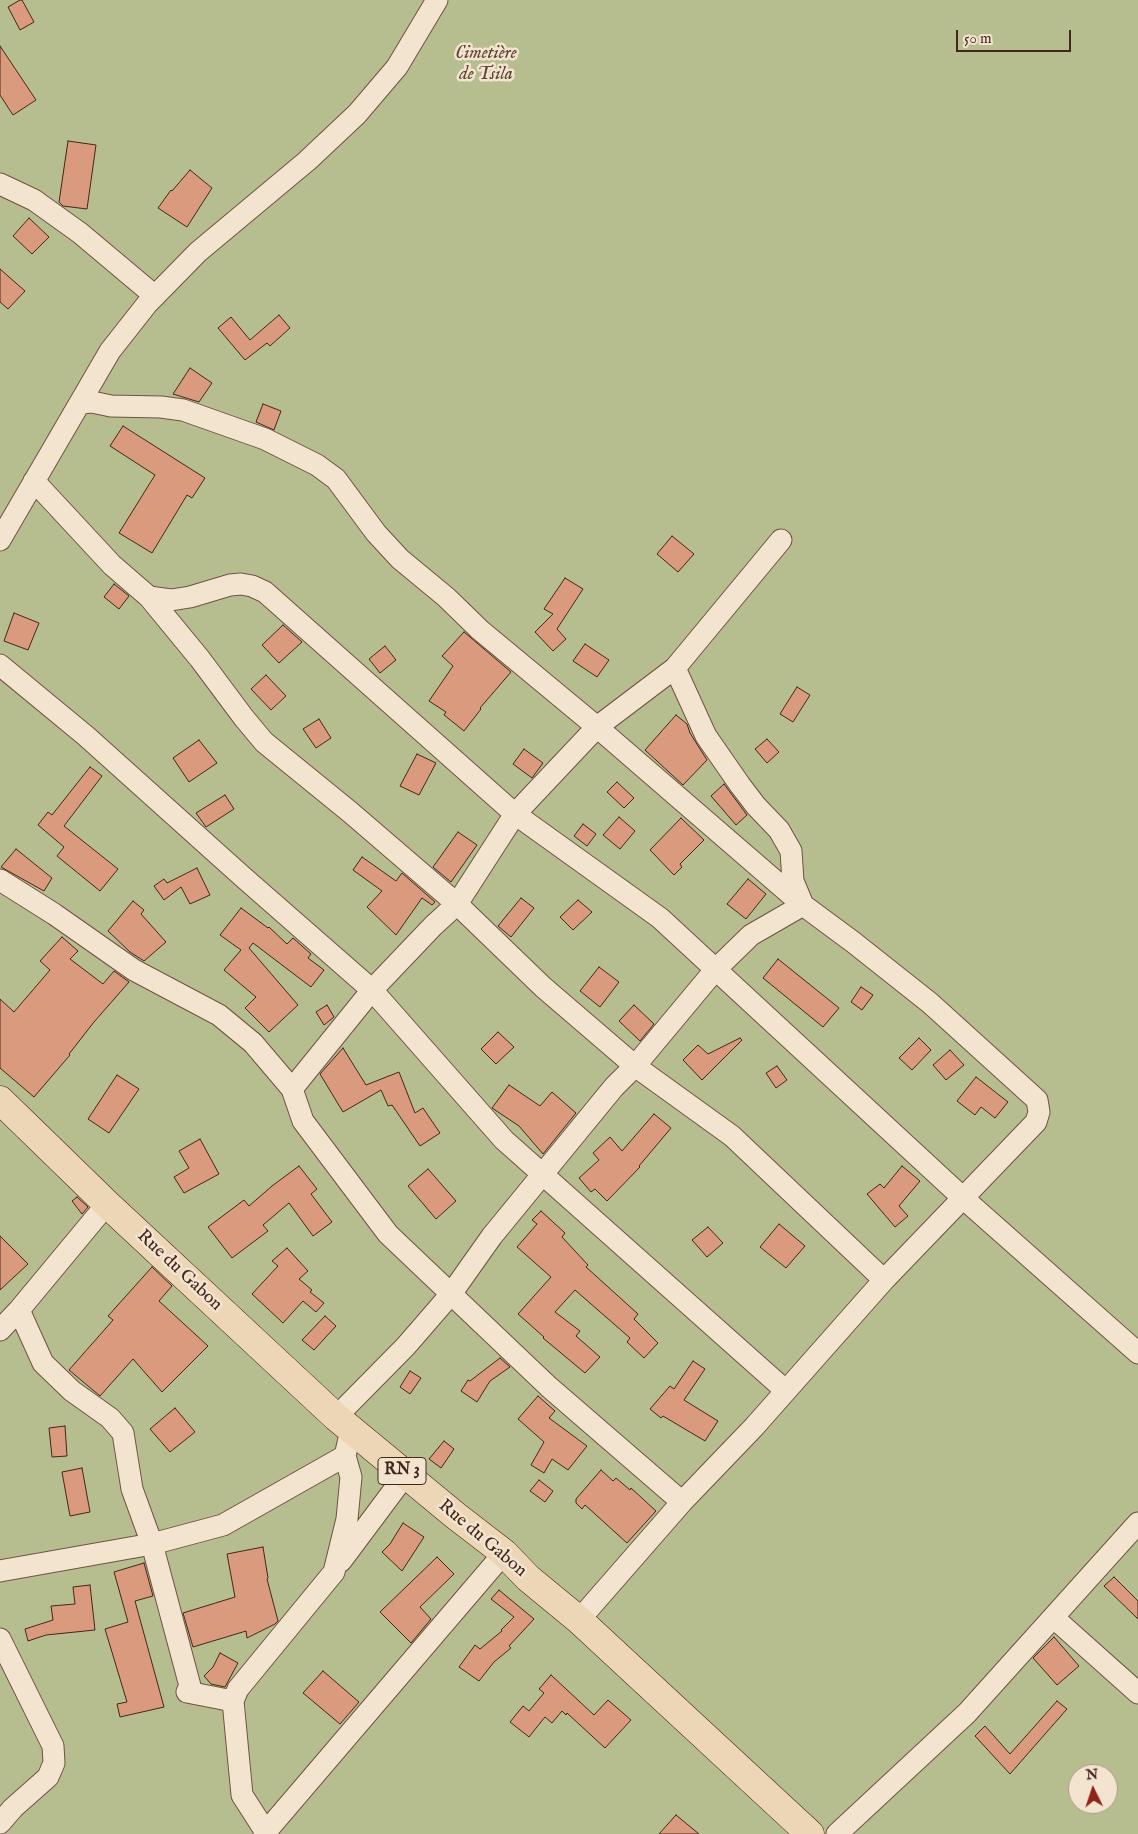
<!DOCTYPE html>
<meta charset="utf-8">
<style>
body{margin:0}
#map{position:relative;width:1138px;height:1834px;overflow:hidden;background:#ecd6b6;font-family:"IM FELL English",serif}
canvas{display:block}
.north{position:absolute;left:1068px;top:1764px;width:50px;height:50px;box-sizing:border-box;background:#f3e4d0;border:1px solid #ae9888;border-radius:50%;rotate:356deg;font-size:14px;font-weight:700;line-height:20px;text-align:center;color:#46261b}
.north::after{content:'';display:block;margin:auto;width:18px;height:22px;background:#8f2418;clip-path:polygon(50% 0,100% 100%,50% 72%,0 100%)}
.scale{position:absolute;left:956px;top:30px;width:115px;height:22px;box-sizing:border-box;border:2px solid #46261b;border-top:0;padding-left:6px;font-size:15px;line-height:18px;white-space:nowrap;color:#46261b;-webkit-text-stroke:4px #f3e4d0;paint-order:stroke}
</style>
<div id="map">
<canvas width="1138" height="1834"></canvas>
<div class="north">N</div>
<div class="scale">50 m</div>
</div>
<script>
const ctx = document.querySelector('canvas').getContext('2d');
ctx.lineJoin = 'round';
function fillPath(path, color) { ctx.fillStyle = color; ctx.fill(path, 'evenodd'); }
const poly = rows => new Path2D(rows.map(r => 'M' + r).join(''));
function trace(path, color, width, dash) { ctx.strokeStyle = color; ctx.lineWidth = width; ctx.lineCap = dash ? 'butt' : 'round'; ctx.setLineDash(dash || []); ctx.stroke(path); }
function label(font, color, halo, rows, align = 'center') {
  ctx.font = font + ' "IM FELL English",serif'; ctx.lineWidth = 5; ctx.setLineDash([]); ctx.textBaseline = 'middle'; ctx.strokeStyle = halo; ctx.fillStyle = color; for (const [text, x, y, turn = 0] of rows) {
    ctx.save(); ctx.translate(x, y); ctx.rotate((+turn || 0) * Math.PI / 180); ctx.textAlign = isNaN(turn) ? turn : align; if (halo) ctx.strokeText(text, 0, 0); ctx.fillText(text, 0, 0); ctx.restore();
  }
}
fillPath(poly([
 [0,0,1138,0,1138,1834,0,1834],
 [1078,1774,1108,1774,1108,1804,1078,1804]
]), '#b6be8f');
const building = poly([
 [20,0,22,0,34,22,20,30,8,7,20,0],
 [0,46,36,100,13,115,0,95,0,46],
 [68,141,96,145,87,209,63,206,59,202,68,141],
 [190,170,212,188,187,227,158,208,171,190,172,191,190,170],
 [29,218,49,237,32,254,13,236,29,218],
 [0,269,25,291,8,309,0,302,0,269],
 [279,315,290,328,270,346,267,343,245,360,218,328,231,317,250,340,279,315],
 [190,368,212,383,199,402,173,394,190,368],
 [263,404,281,411,274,430,256,422,263,404],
 [123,426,205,478,192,498,187,495,152,553,119,533,155,475,110,446,123,426],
 [672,536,694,554,678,572,657,554,672,536],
 [565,578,583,589,557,629,566,639,553,651,535,632,553,614,544,609,565,578],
 [114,584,129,596,119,609,104,597,114,584],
 [14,613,39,623,28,650,4,641,14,613],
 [283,625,302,642,279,663,262,645,283,625],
 [464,632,511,672,480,708,481,709,464,731,444,715,446,712,429,701,453,666,442,656,464,632],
 [585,644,609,660,597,677,573,661,585,644],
 [385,646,396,660,380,673,369,659,385,646],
 [266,675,286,696,271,710,251,689,266,675],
 [797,687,810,695,793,722,780,714,797,687],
 [676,715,687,724,690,733,707,760,683,785,645,750,676,715],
 [319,719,331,738,316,748,303,729,319,719],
 [767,739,779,752,767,763,755,749,767,739],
 [199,740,217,763,189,782,173,758,199,740],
 [524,749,543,763,532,778,513,764,524,749],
 [417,754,436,763,419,795,400,786,417,754],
 [90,767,102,776,64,826,118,869,100,891,57,856,64,847,38,825,48,812,52,815,90,767],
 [617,782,634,798,624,808,607,792,617,782],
 [724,784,747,815,736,825,711,796,724,784],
 [225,795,234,809,206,827,196,813,225,795],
 [619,817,635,831,620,849,603,835,619,817],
 [681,818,704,840,680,864,682,867,674,875,650,850,681,818],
 [583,824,596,834,587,846,574,836,583,824],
 [458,832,477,845,451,882,433,867,458,832],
 [16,849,52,878,44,891,1,867,16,849],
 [362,857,396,881,402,873,435,902,432,905,422,898,396,935,367,907,382,891,353,870,362,857],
 [197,868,210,895,190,904,181,887,164,900,154,886,164,879,167,883,197,868],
 [748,879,766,894,746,919,727,904,748,879],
 [521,898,534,908,511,937,498,926,521,898],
 [578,900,592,912,573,930,560,917,578,900],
 [133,901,144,910,141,914,166,942,144,961,130,952,108,931,133,901],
 [241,908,268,928,269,927,287,944,293,938,311,954,308,958,324,970,311,987,253,943,249,948,298,1005,269,1032,245,1008,256,997,224,970,241,950,220,935,241,908],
 [62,937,78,951,70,959,103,984,114,971,129,982,94,1022,69,1054,70,1055,34,1097,0,1068,0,999,14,1012,50,970,40,961,62,937],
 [778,959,839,1008,823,1027,763,978,778,959],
 [599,967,619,982,600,1007,580,991,599,967],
 [861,987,873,995,862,1010,851,1002,861,987],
 [327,1005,334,1017,324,1025,316,1012,327,1005],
 [634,1005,654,1024,640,1041,619,1021,634,1005],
 [498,1032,514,1047,496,1064,481,1049,498,1032],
 [740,1038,742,1040,702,1080,683,1060,698,1045,708,1054,740,1038],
 [919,1038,931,1050,912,1070,899,1058,919,1038],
 [343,1048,366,1085,399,1072,415,1113,423,1108,440,1133,420,1146,392,1105,388,1106,381,1090,343,1112,320,1074,343,1048],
 [950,1050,964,1065,946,1080,933,1065,950,1050],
 [777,1066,787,1080,776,1088,766,1073,777,1066],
 [117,1075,139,1089,109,1133,88,1119,117,1075],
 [976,1077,1008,1102,995,1118,981,1107,975,1115,957,1101,976,1077],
 [509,1085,540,1106,552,1092,576,1113,543,1154,519,1126,492,1108,509,1085],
 [654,1114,671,1128,639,1166,640,1167,607,1201,595,1189,591,1192,579,1178,599,1160,593,1153,610,1137,622,1151,654,1114],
 [200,1139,219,1174,184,1193,174,1177,189,1168,179,1151,200,1139],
 [299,1166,317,1189,311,1194,332,1222,313,1236,289,1203,263,1225,268,1231,232,1258,208,1227,244,1200,249,1206,272,1186,299,1166],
 [902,1166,920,1181,899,1206,908,1216,895,1227,867,1194,880,1184,884,1188,902,1166],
 [428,1169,456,1201,436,1219,408,1186,428,1169],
 [77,1197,88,1207,82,1214,72,1201,77,1197],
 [541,1211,565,1233,562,1237,588,1265,586,1267,638,1314,634,1319,658,1343,644,1358,627,1342,630,1338,575,1290,555,1312,580,1331,576,1336,600,1357,585,1373,543,1338,544,1337,518,1314,551,1277,517,1247,537,1224,532,1220,541,1211],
 [779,1224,805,1246,786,1268,760,1247,779,1224],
 [708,1227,723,1243,707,1257,692,1240,708,1227],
 [0,1236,28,1264,0,1290,0,1236],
 [287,1248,308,1271,299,1279,312,1290,310,1292,324,1303,316,1312,303,1301,283,1323,252,1294,278,1266,272,1261,287,1248],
 [152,1267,172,1286,159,1301,208,1346,162,1392,133,1359,100,1396,69,1370,113,1320,108,1316,152,1267],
 [325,1316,336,1326,314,1350,302,1340,325,1316],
 [500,1358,510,1367,490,1381,477,1402,461,1391,468,1380,470,1381,500,1358],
 [693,1361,705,1369,684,1400,718,1421,705,1441,663,1416,661,1418,650,1409,670,1386,674,1389,693,1361],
 [410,1371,421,1378,410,1394,400,1387,410,1371],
 [538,1396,555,1411,549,1418,587,1446,568,1470,552,1459,544,1473,531,1465,544,1442,518,1419,538,1396],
 [175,1408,195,1432,170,1452,150,1429,175,1408],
 [65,1426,67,1456,52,1457,49,1428,65,1426],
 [444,1441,454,1449,441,1468,429,1459,444,1441],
 [82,1468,90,1512,70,1516,62,1472,82,1468],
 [601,1470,613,1481,616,1478,630,1490,631,1488,656,1511,627,1543,585,1505,582,1509,576,1503,576,1499,601,1470],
 [539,1480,553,1491,545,1502,530,1491,539,1480],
 [403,1523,424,1537,402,1571,382,1552,390,1544,403,1523],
 [263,1547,268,1578,267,1579,278,1621,275,1624,247,1638,246,1631,193,1647,183,1613,235,1597,227,1554,263,1547],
 [437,1557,454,1574,420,1607,431,1619,411,1643,380,1612,437,1557],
 [144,1563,153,1596,135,1601,164,1707,120,1717,117,1704,127,1702,105,1629,128,1622,114,1572,144,1563],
 [1114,1577,1138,1601,1138,1619,1104,1586,1114,1577],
 [90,1585,95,1630,46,1635,28,1641,25,1629,53,1620,51,1606,75,1604,73,1587,90,1585],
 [499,1590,534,1619,509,1646,511,1648,494,1662,479,1681,459,1667,475,1645,480,1649,502,1631,501,1630,514,1617,491,1599,499,1590],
 [1054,1637,1079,1666,1057,1685,1033,1658,1054,1637],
 [220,1653,238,1663,225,1687,211,1684,204,1676,213,1667,220,1653],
 [323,1671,359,1702,340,1724,303,1693,323,1671],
 [551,1675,594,1715,608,1700,631,1720,605,1748,567,1713,566,1715,562,1711,552,1723,545,1717,529,1737,510,1722,523,1706,529,1711,544,1693,539,1689,551,1675],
 [1057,1701,1067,1709,1010,1774,975,1736,985,1726,1010,1754,1057,1701],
 [676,1815,699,1834,659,1834,676,1815]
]);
fillPath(building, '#da9a7d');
trace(building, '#46261b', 1);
const minor = poly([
 [0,184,34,200,80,233,155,296],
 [81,403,92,402,111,406,161,407,183,410,265,439,317,465,336,479,376,533,400,559,446,597,480,630,597,727,803,905,853,942,930,1003,1037,1100,1039,1112,1036,1122,884,1280,754,1427,682,1502,579,1620],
 [34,481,112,565,149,597,171,600,190,597,230,585,241,584,252,586,265,592,515,814,660,918,963,1198,1138,1353],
 [0,540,110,351,147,304,198,252,307,161,357,114,397,67,437,0],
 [149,597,200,659,244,718,264,742,350,812,457,904,543,987,635,1066,732,1136,884,1280],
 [0,665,86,736,243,877,372,990,504,1140,785,1390],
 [0,880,54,914,134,970,219,1015,253,1043,292,1089,303,1121,388,1234,549,1387,682,1502],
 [292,1089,372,990,433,926,457,904,515,814,597,727,675,668,781,540],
 [107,1204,19,1310,43,1363,72,1391,110,1418,123,1433,132,1489,152,1544,190,1686,187,1692,233,1701],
 [0,1330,19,1310],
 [336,1417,406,1346,451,1294,492,1236,614,1087,635,1066,715,970,751,935,803,905,793,881,791,851,779,830,756,806,740,785,706,736,675,668],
 [341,1561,406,1474],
 [0,1571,152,1544,223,1525,345,1456],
 [1054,1618,1138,1693],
 [0,1639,53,1746,54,1763,48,1777,13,1808,0,1823],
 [264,1834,504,1553],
 [267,1834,242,1795,233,1701,238,1689,334,1572,347,1519,351,1477,345,1456,351,1430],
 [837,1834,967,1713,1138,1523]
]);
const highway = poly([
 [0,1100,107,1204,336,1417,456,1516,504,1553,528,1578,579,1620,810,1834]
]);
trace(minor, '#705242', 23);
trace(highway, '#46261b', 29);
trace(minor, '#f3e4d0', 21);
trace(highway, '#ecd6b6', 28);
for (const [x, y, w] of [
 [402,1471,48]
]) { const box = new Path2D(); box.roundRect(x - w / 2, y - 13.5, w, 27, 4); ctx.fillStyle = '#f3e4d0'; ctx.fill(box); trace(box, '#46261b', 1); }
label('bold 16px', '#46261b', null, [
 ["RN 3",402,1471]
]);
label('italic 18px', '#5c4432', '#f3e4d0', [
 ["Cimetière",486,54],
 ["de Tsila",486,75]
]);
label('18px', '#46261b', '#f3e4d0', [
 ["Rue du Gabon",179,1271,43],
 ["Rue du Gabon",482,1539,40]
]);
</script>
